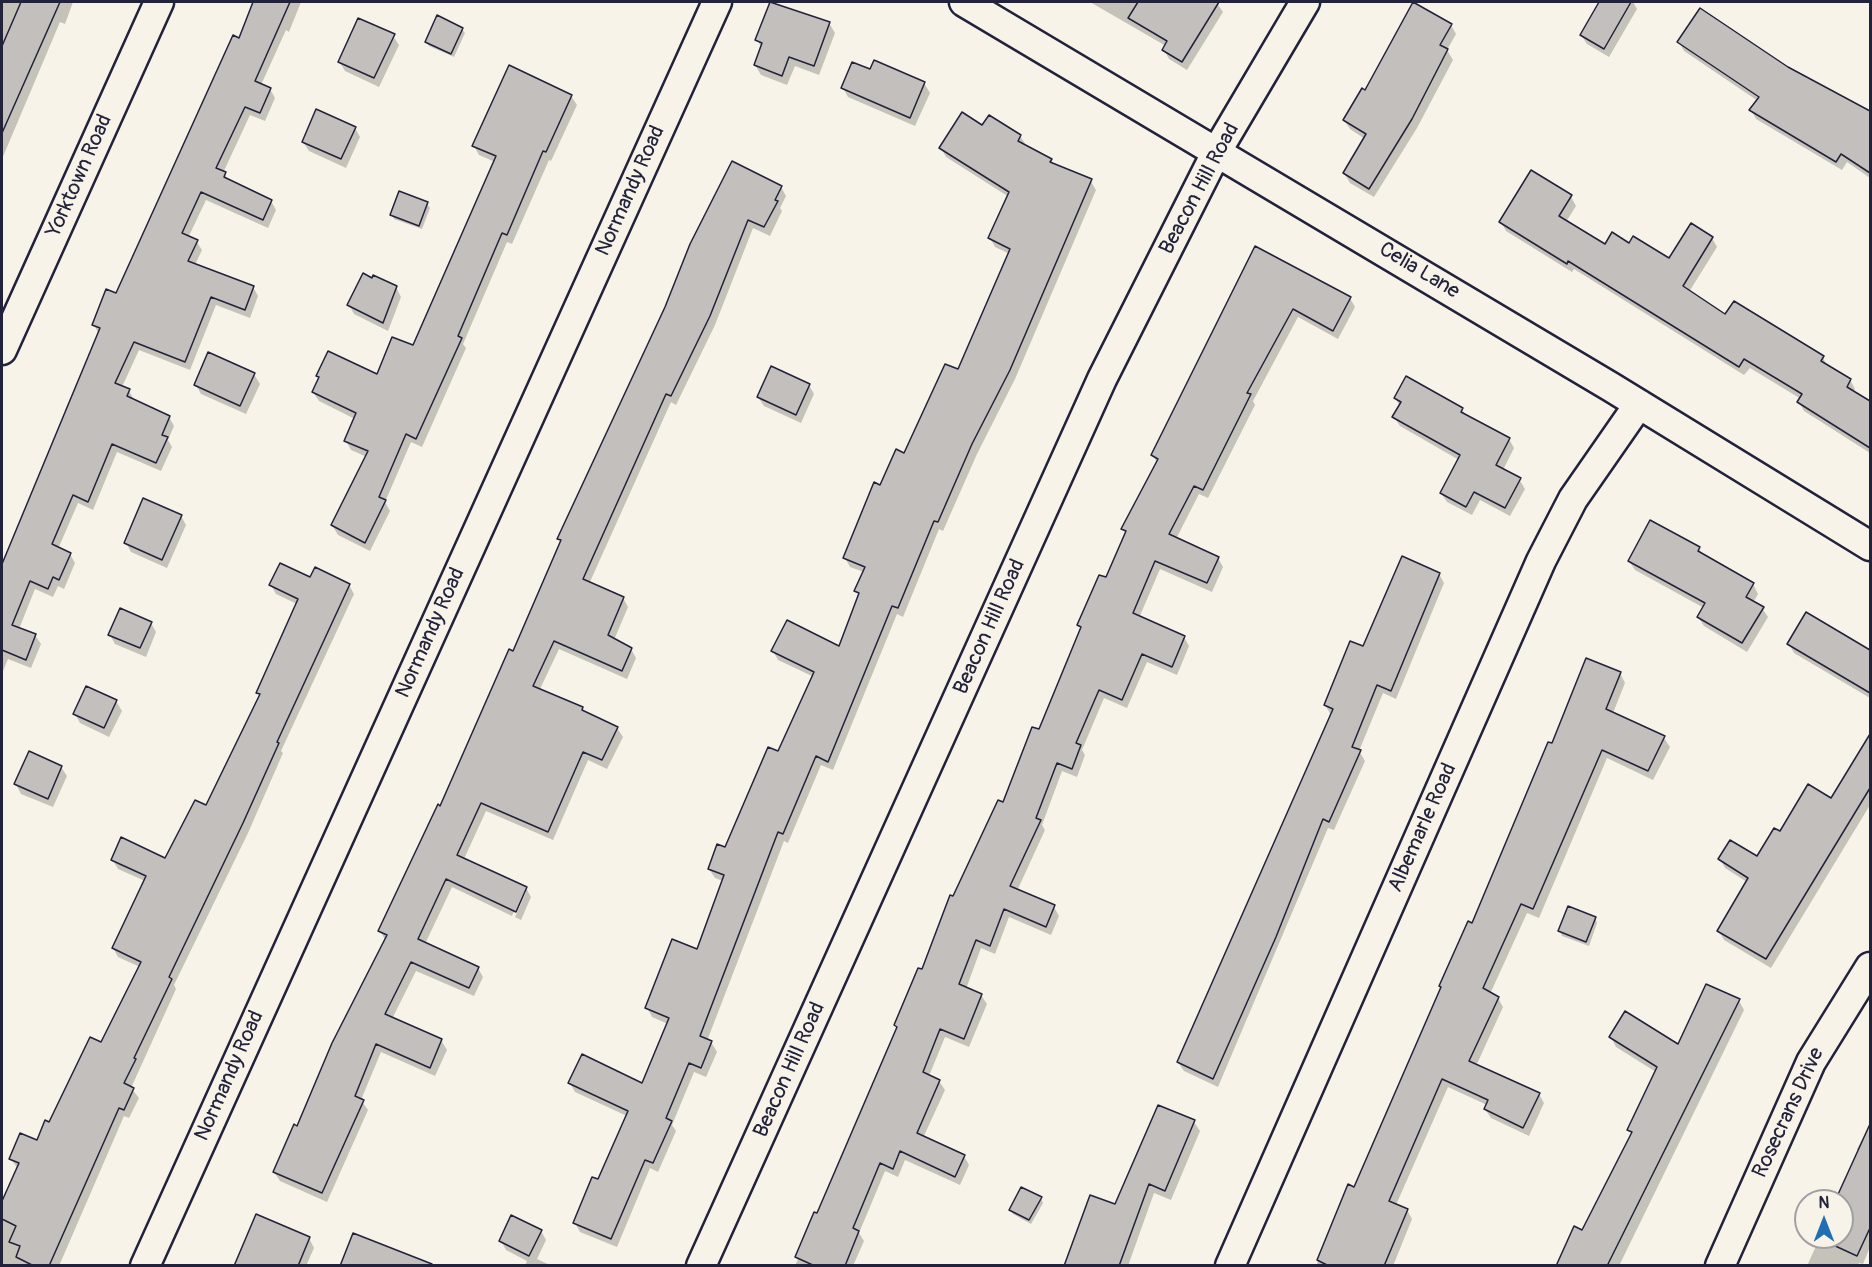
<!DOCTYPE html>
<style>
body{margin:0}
#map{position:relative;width:1872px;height:1267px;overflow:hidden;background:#f7f3e8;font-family:Pangolin,sans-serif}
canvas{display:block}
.frame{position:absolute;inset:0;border:3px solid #22223b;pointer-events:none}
.north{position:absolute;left:1794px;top:1189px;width:60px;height:60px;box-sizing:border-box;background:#f7f3e8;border:2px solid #a29fa3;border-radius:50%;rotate:0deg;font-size:16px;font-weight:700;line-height:24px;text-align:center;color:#22223b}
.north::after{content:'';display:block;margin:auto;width:21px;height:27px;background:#1f6fb2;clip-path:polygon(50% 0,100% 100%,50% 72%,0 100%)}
</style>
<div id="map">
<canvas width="1872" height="1267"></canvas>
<div class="frame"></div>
<div class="north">N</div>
</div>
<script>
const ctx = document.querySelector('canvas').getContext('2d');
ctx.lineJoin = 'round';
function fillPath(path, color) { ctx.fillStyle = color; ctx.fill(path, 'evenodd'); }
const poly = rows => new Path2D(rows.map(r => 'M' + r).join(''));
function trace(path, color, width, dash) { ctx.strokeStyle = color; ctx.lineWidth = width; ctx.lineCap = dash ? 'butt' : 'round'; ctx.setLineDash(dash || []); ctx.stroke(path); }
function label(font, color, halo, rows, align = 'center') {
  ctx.font = font + ' Pangolin,sans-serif'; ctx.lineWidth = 4.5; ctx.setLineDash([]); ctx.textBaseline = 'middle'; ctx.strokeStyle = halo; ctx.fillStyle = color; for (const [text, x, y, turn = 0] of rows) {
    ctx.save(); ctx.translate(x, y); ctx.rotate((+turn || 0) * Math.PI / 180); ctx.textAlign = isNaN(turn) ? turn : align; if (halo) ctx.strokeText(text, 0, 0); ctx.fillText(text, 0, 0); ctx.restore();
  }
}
fillPath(poly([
 [2,2,73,2,65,24,60,22,2,159],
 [255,2,301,2,289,32,286,30,261,85,270,89,275,98,265,121,250,115,223,173,230,182,271,201,276,210,268,228,206,200,188,238,196,241,202,250,195,265,253,287,258,296,250,318,216,305,190,370,139,350,122,387,129,391,134,400,169,417,174,426,168,440,172,447,161,471,117,452,93,510,78,503,58,549,70,554,75,563,64,589,58,586,53,597,35,589,19,629,35,635,41,644,31,668,8,659,3,671,2,566,40,481,68,414,65,410,99,334,94,325,117,295,240,40],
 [772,2,829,23,835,33,819,75,795,66,787,85,761,75,755,65,762,48,757,40],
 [1090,2,1216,2,1223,12,1187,70,1169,59,1164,50,1166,46],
 [1601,2,1633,2,1637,9,1609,57,1587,44,1581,35],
 [1451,25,1456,34,1447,50,1453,60,1417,128,1374,197,1350,183,1344,173,1365,139,1350,129,1344,120,1366,92],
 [462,29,465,33,454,57,429,46,426,42],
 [393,36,399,45,379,87,345,71,339,61],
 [1679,42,1787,68,1870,116,1870,178,1847,162,1842,170,1756,119,1751,110,1758,101,1684,51],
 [871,71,924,83,930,93,915,126,848,97,843,88],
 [571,96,577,105,551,161,549,160,512,244,507,242,463,344,466,348,422,447,411,442,385,502,390,511,370,551,338,535,332,525,367,457,351,450,346,441,355,419,319,401,313,392,377,376,414,347,495,162,479,155,474,146],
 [983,127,1020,136,1026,145,1051,160,1054,165,1090,180,1096,190,1015,379,977,454,943,531,939,529,903,617,897,614,833,770,821,765,788,843,784,841,707,1041,711,1042,717,1052,706,1077,694,1072,672,1125,676,1131,658,1172,650,1168,617,1247,580,1232,575,1223,598,1181,627,1116,575,1092,570,1083,643,1085,668,1024,652,1017,647,1007,698,951,723,881,715,878,709,869,726,849,779,753,814,677,778,660,773,651,839,648,859,596,856,591,864,572,850,567,845,558,881,487,905,455,959,371,1010,254,995,247,990,238,1009,197,946,157,941,148],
 [355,128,360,137,346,168,309,151,303,142],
 [781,187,786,196,780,208,782,211,770,236,753,228,715,325,676,405,671,402,589,584,623,598,628,607,614,640,631,649,636,658,627,679,559,649,540,689,617,728,623,737,607,769,588,760,553,840,486,811,464,859,526,888,531,897,521,920,515,917,526,892,523,892,512,916,452,887,425,944,478,968,483,977,474,996,416,971,392,1019,441,1040,447,1050,435,1076,381,1052,361,1100,368,1110,327,1202,280,1181,274,1172,298,1128,386,941,380,931,513,653,562,543,559,538,666,308,692,244],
 [1571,197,1576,206,1566,222,1605,246,1630,245,1670,260,1712,238,1717,247,1689,292,1725,316,1823,358,1828,367,1850,380,1855,389,1853,393,1870,403,1870,453,1804,411,1799,402,1801,399,1750,368,1744,375,1574,269,1572,272,1506,231,1501,222],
 [427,204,430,208,422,229,394,219,392,215],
 [1256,248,1350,298,1355,307,1338,339,1298,317,1253,401,1255,405,1208,498,1199,494,1176,539,1218,558,1223,567,1212,592,1160,569,1139,618,1184,637,1189,646,1177,675,1147,662,1127,708,1104,698,1082,750,1085,755,1077,777,1062,771,1042,825,1045,830,1017,891,1054,907,1059,916,1051,935,1009,917,995,954,981,948,966,989,981,995,987,1004,969,1047,945,1037,929,1076,939,1081,945,1090,923,1138,964,1156,969,1165,960,1185,905,1160,898,1177,885,1171,859,1233,864,1241,853,1266,795,1266,954,898,1004,804,1040,731,1082,630,1079,625,1107,579,1126,534,1123,529,1157,463,1153,455],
 [396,287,401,297,388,331,354,314,349,305],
 [254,374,260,384,246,414,201,394,196,385],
 [809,385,814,394,801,423,764,406,758,397],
 [1395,398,1462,409,1466,416,1509,439,1514,448,1503,470,1519,479,1525,489,1510,516,1480,500,1472,515,1447,502,1441,493,1459,460,1400,426,1394,417,1400,406],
 [181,516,186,525,167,568,131,552,126,543],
 [1699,549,1703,555,1753,584,1758,594,1753,603,1762,608,1768,617,1747,652,1704,626,1698,617,1704,608,1635,570,1629,561],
 [1439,574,1444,583,1396,699,1383,693,1359,751,1365,761,1334,830,1328,828,1218,1087,1184,1071,1178,1062,1331,715,1325,705,1364,648],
 [311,579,349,585,354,594,281,751,283,753,248,833,174,985,176,989,131,1088,139,1098,129,1118,124,1116,59,1266,2,1266,2,1205,18,1169,11,1159,38,1142,101,1044,140,967,118,957,113,948,145,881,118,869,112,859,166,860,207,807,260,696,258,693,297,604,276,594,271,585],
 [1807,614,1870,653,1870,698,1794,653,1789,644],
 [151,623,156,632,146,657,115,644,110,635],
 [1620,673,1625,683,1613,713,1664,738,1670,747,1653,780,1607,758,1539,918,1527,913,1490,994,1498,998,1503,1007,1476,1066,1539,1094,1544,1103,1529,1136,1491,1118,1485,1109,1487,1105,1448,1087,1396,1205,1407,1210,1412,1219,1393,1266,1316,1266,1349,1186,1355,1188,1552,745],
 [116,701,122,711,109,737,80,723,75,714],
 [1870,737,1870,805,1771,968,1724,940,1719,931,1747,882,1725,868,1720,859,1757,858,1780,833,1832,800],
 [61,767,67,776,53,807,21,794,16,784],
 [1595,918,1597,923,1589,946,1562,936,1560,931],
 [1739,1001,1744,1010,1619,1266,1557,1266,1583,1232,1632,1135,1629,1130,1656,1072,1616,1047,1611,1037,1679,1046],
 [1158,1107,1194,1122,1200,1131,1171,1200,1154,1193,1128,1266,1066,1266,1116,1206],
 [1870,1125,1870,1247,1863,1264,1859,1263,1858,1266,1807,1266,1820,1237,1842,1237,1842,1201,1837,1201,1859,1152,1857,1149],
 [1041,1198,1043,1203,1031,1224,1013,1214,1011,1210],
 [541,1231,546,1240,537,1259,552,1266,525,1266,527,1261,506,1250,501,1241],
 [309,1238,314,1248,306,1266,237,1266]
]), '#0003');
const building = poly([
 [21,2,60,2,2,133,2,46,21,2],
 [253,2,290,2,255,81,271,88,260,113,245,107,216,168,226,172,224,177,272,200,263,220,201,192,182,233,198,240,188,261,254,286,245,310,211,297,185,362,134,342,115,383,130,389,127,396,170,416,162,435,168,437,156,463,112,444,88,502,73,495,52,544,71,553,59,580,53,577,48,589,30,581,12,625,36,634,26,660,2,650,2,564,100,328,92,325,106,289,116,293,233,35,239,38,253,2],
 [770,2,830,22,814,66,789,57,782,76,754,65,762,43,755,40,770,2],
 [1138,2,1219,2,1182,62,1162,50,1167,41,1128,18,1138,2],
 [1413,2,1452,24,1440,45,1448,49,1412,119,1369,189,1343,173,1366,134,1343,120,1362,88,1365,90,1413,2],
 [1599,2,1631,2,1604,49,1580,35,1599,2],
 [1700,8,1788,67,1870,111,1870,173,1841,154,1836,162,1749,110,1759,97,1677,42,1700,8],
 [437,15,463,28,451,54,425,42,437,15],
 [358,18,395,34,374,78,338,62,358,18],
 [874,60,925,82,910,118,841,88,852,62,870,69,874,60],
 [509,65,572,95,546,152,543,151,507,235,502,233,458,336,462,338,416,439,406,434,379,497,386,500,365,543,331,525,368,451,344,441,356,413,312,392,319,377,316,376,328,351,377,374,392,337,413,345,496,156,472,146,509,65],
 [316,109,356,127,341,159,302,142,316,109],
 [962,112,982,125,989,115,1021,135,1018,141,1052,159,1050,162,1092,179,1010,370,972,444,938,522,934,521,898,608,892,606,828,762,816,756,783,834,778,832,700,1036,712,1041,701,1068,689,1063,666,1118,672,1121,653,1163,645,1160,611,1239,573,1223,592,1177,598,1179,628,1111,568,1083,582,1054,642,1083,669,1018,645,1008,672,939,697,949,724,875,708,869,717,844,725,847,768,747,778,751,814,672,771,651,787,620,839,646,859,593,854,591,865,567,843,558,874,482,880,485,896,449,904,453,945,364,958,369,1010,249,988,238,1009,192,939,148,962,112],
 [732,161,782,186,775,200,778,201,764,227,748,220,710,316,671,396,666,394,583,579,624,597,608,635,632,648,622,671,554,641,533,686,583,707,582,710,618,727,602,760,583,752,548,832,481,803,457,855,527,887,516,912,446,879,418,939,479,967,469,988,411,962,385,1014,442,1039,430,1068,376,1044,355,1096,364,1100,322,1193,273,1172,294,1124,297,1126,332,1043,387,935,378,931,438,804,440,806,509,649,513,651,561,540,557,539,665,307,690,244,732,161],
 [1531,170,1572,195,1559,216,1605,244,1612,232,1629,243,1633,236,1669,258,1691,223,1713,237,1683,286,1725,314,1734,301,1824,356,1821,361,1851,379,1847,387,1870,401,1870,448,1797,402,1802,394,1744,359,1739,367,1568,261,1567,264,1499,222,1531,170],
 [399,191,428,202,419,226,390,215,399,191],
 [1255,246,1351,297,1333,331,1293,309,1247,393,1251,394,1203,490,1194,486,1169,534,1219,557,1207,583,1155,561,1133,613,1185,636,1172,667,1142,654,1122,700,1099,690,1076,743,1081,745,1072,769,1057,763,1036,818,1041,820,1010,886,1055,905,1046,927,1004,909,990,946,976,940,959,984,982,994,964,1039,940,1029,923,1072,940,1080,917,1133,965,1155,955,1177,900,1151,893,1169,880,1163,853,1228,859,1231,845,1266,815,1266,795,1257,814,1212,817,1213,897,1027,894,1025,918,968,922,969,950,895,953,896,998,800,1003,802,1032,727,1039,729,1081,627,1077,625,1099,575,1106,577,1126,531,1121,529,1158,459,1151,455,1255,246],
 [363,273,372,278,373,275,397,286,383,323,347,305,363,273],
 [208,352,255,373,240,406,194,385,208,352],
 [771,366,810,384,796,415,757,397,771,366],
 [1406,376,1463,408,1461,412,1510,438,1496,465,1521,478,1505,508,1474,492,1466,507,1440,493,1460,455,1392,417,1401,402,1394,398,1406,376],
 [143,498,182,515,162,560,124,543,143,498],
 [1650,520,1700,547,1698,551,1754,583,1746,597,1764,607,1742,643,1697,617,1705,603,1628,561,1650,520],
 [1402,556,1440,573,1391,691,1377,685,1352,747,1361,750,1329,822,1323,819,1276,937,1213,1079,1177,1062,1333,709,1324,705,1350,641,1363,646,1402,556],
 [280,563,310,577,315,567,350,584,277,742,279,743,243,823,169,977,172,979,134,1058,136,1059,124,1083,134,1088,124,1110,119,1108,49,1266,34,1266,16,1257,20,1246,9,1242,16,1226,2,1219,2,1201,19,1163,9,1159,20,1133,37,1140,45,1120,49,1122,90,1037,101,1042,141,962,112,948,146,876,111,860,121,837,165,858,195,800,206,805,260,694,256,693,298,599,269,585,280,563],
 [120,608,152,622,140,648,108,635,120,608],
 [1806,612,1870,650,1870,693,1787,644,1806,612],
 [1586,658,1621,672,1606,709,1665,736,1648,771,1602,750,1533,909,1521,904,1483,988,1499,997,1469,1061,1540,1093,1523,1128,1484,1109,1488,1100,1442,1079,1389,1201,1408,1209,1384,1266,1329,1266,1317,1260,1348,1184,1354,1187,1441,987,1439,986,1468,921,1472,923,1548,742,1552,743,1586,658],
 [86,686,117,700,104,728,73,714,86,686],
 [1870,734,1870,788,1766,959,1717,931,1748,878,1718,859,1730,840,1757,856,1774,828,1780,831,1808,784,1831,798,1870,734],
 [29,751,62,766,48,799,14,784,29,751],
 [1568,906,1596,917,1586,942,1558,931,1568,906],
 [1706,984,1740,999,1607,1266,1556,1266,1574,1226,1582,1230,1632,1132,1627,1130,1657,1067,1609,1037,1625,1011,1678,1044,1706,984],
 [1158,1105,1195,1120,1165,1191,1149,1184,1119,1266,1064,1266,1090,1195,1115,1204,1158,1105],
 [1870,1124,1870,1228,1857,1256,1818,1238,1842,1237,1842,1201,1835,1201,1870,1124],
 [1021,1187,1042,1197,1029,1220,1009,1210,1021,1187],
 [256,1214,310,1237,298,1266,234,1266,256,1214],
 [511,1215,542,1230,529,1256,499,1241,511,1215],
 [353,1233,432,1264,431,1266,340,1266,353,1233]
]);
fillPath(building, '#c2bfbd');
trace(building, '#22223b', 1.5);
const minor = poly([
 [964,2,1611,387,1870,546],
 [2,350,159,2],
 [145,1266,717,2],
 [701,1266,1102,379,1217,151,1305,2],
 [1230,1266,1541,561,1573,499,1639,404],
 [1720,1266,1811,1062,1870,967]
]);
trace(minor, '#22223b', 33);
trace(minor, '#f7f3e8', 28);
label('21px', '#22223b', '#f7f3e8', [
 ["Yorktown Road",80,176,-66],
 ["Beacon Hill Road",1200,189,-62],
 ["Normandy Road",631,191,-66],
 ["Celia Lane",1419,271,31],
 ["Beacon Hill Road",990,627,-66],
 ["Normandy Road",431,633,-66],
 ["Albemarle Road",1423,828,-66],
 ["Beacon Hill Road",790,1070,-66],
 ["Normandy Road",230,1076,-66],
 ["Rosecrans Drive",1789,1113,-65]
]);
</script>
